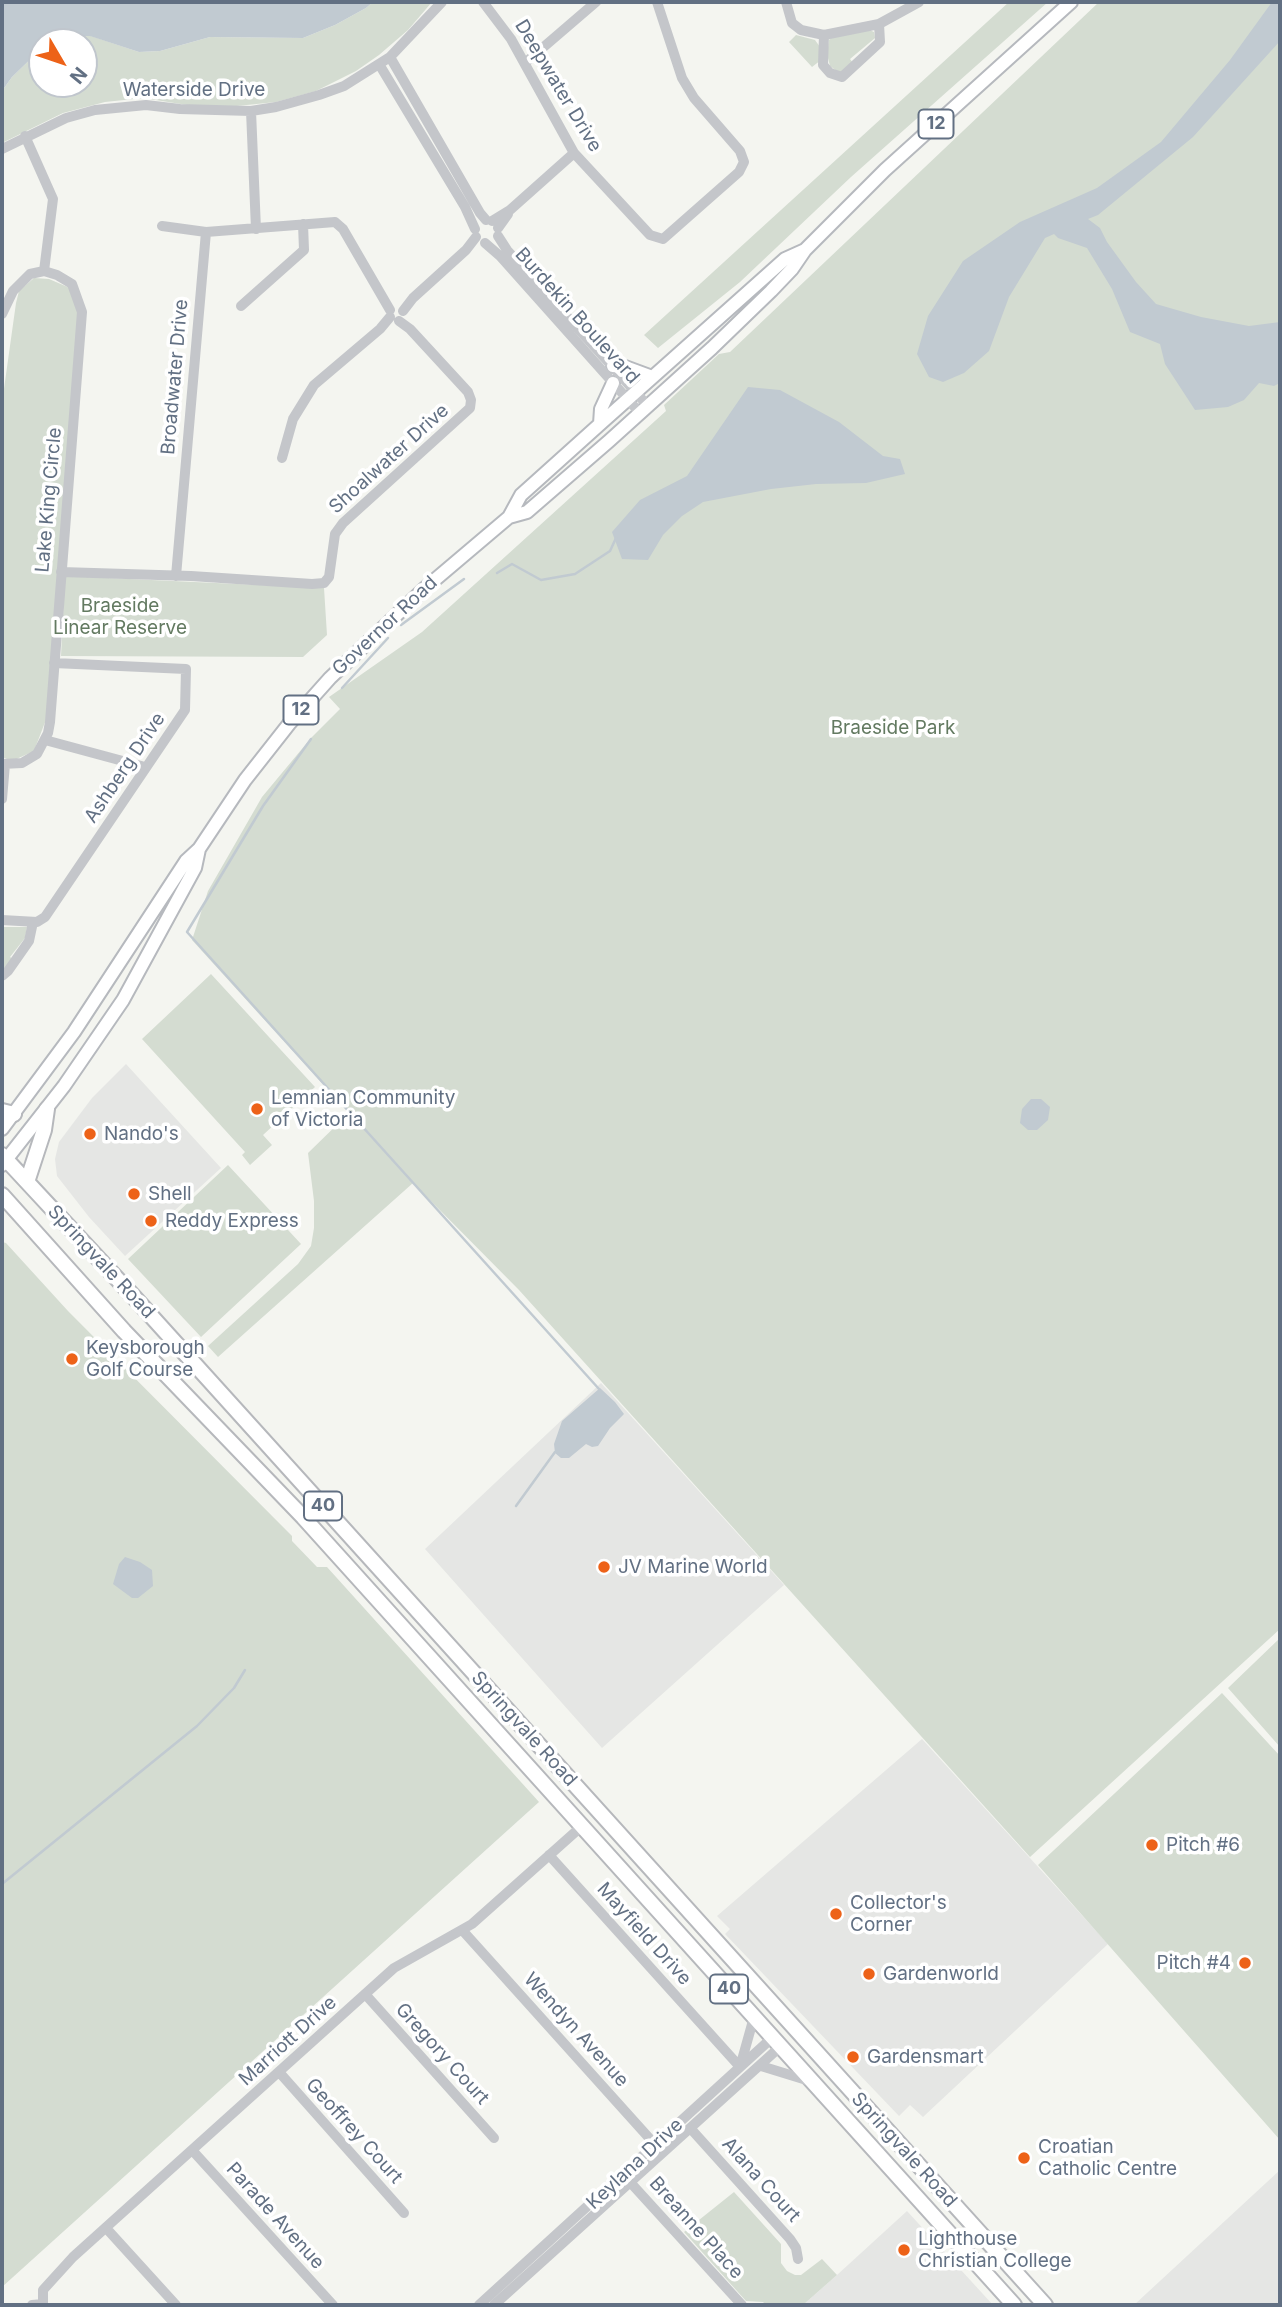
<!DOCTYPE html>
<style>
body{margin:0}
#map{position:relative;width:1282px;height:2307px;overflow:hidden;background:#f4f5f0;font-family:Inter,sans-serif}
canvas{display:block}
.frame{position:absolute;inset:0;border:4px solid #627083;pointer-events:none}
.north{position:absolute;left:28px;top:28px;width:70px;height:70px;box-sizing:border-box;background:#fff;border:2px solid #c0c6cd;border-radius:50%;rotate:129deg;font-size:19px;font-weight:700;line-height:28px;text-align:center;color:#627083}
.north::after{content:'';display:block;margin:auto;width:24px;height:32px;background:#ed6218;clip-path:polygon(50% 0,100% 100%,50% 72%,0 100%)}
</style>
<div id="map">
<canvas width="1282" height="2307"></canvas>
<div class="frame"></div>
<div class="north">N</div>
</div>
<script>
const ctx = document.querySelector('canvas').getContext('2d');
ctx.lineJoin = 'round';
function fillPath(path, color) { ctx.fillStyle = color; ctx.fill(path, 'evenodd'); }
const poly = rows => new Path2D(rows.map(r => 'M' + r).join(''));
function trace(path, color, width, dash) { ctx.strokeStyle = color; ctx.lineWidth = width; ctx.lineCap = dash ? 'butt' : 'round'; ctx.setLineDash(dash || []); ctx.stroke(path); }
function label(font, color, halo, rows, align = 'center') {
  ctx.font = font + ' Inter,sans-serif'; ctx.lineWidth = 7; ctx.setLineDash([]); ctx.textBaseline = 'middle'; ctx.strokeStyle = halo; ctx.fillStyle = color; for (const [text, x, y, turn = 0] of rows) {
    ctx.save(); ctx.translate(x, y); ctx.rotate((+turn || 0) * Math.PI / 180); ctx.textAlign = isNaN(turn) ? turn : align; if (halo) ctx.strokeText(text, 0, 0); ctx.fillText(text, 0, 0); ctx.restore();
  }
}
fillPath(poly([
 [126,1064,221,1168,125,1256,89,1217,57,1176,55,1159,59,1142,92,1098],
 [601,1383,784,1585,602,1748,425,1549],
 [922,1739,1108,1944,923,2117,910,2105,899,2116,725,1934,730,1929,717,1916],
 [1280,2170,1280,2305,1134,2305],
 [907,2211,993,2305,803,2305,837,2275]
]), '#e5e6e4');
fillPath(poly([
 [373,2,432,2,408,30,379,55,356,71,316,91,276,102,237,106,206,108,143,98,105,102,63,113,2,143,2,91,12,77,42,48,42,84,84,84,84,42,51,42,69,36,91,36,139,52,160,51,210,37,303,38,335,25,366,8],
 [1009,2,1048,2,851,177,740,282,658,348,644,335],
 [1099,2,1280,2,1280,1629,1030,1857,519,1290,413,1183,218,1357,208,1346,298,1264,311,1246,314,1228,314,1201,308,1153,349,1113,192,940,208,891,262,797,311,738,340,709,329,697,422,632,666,411,664,405,719,354,730,352],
 [867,29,874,32,875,38,850,59,853,63,843,72,838,72,830,66,827,54,829,40,833,36],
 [796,35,815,40,820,47,821,60,812,67,789,42],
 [34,278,49,279,70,288,80,314,47,717,34,751,12,761,2,757,2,403,16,303,19,291],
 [65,576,324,588,327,635,303,657,61,656],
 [2,927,27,927,25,938,10,957,13,959,2,973],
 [211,974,315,1087,263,1135,272,1145,250,1165,242,1155,245,1152,142,1039],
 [228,1165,301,1244,201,1337,128,1259],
 [2,1242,6,1243,68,1311,292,1536,292,1541,317,1567,327,1567,539,1802,2,2287],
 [1280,1638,1280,1747,1228,1688],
 [1222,1693,1280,1756,1280,2140,1038,1865],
 [734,2192,781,2244,781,2263,787,2271,795,2275,801,2275,822,2259,837,2275,803,2305,766,2305,763,2302,746,2301,684,2232]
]), '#d4dcd1');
fillPath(poly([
 [2,2,373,2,366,8,335,25,303,38,210,37,160,51,139,52,90,36,69,36,51,42,42,42,42,48,12,77,2,91],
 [1272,2,1280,2,1280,41,1193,137,1098,215,1088,219,1100,228,1107,242,1136,282,1156,304,1201,317,1249,326,1280,322,1280,383,1274,386,1259,383,1244,400,1228,407,1195,410,1165,364,1160,344,1130,332,1112,289,1087,248,1058,238,1054,234,1045,238,1009,297,989,351,964,373,943,382,929,377,917,354,928,316,963,261,1020,222,1097,188,1161,142,1230,60],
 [748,387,780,390,839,422,883,456,900,459,905,474,866,483,816,484,771,489,703,502,682,516,663,535,648,560,622,559,612,532,640,500,687,476],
 [1031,1099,1041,1099,1050,1107,1048,1120,1037,1130,1028,1130,1020,1123,1022,1109],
 [600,1388,615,1402,624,1414,610,1428,598,1446,592,1447,586,1444,569,1458,561,1458,555,1453,554,1444,562,1421],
 [125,1557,140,1562,152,1570,153,1586,138,1598,132,1598,113,1584,119,1564]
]), '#c1cad1');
trace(poly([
 [497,573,512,564,541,580,575,574,610,551,616,538],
 [401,625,464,579],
 [342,688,388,638],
 [311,739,263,806,187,932,599,1389],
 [516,1506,555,1452],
 [2,1884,197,1726,234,1688,245,1670]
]), '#c1cad1', 2.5);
const major = poly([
 [613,366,625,367,652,377],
 [600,424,601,409,613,383],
 [509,517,521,495,600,424,785,259,805,250],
 [2,1129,74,1032,186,861,199,849,245,780,289,724,330,678,424,589,509,517,527,512,609,441,712,348,771,291,792,269,805,250,885,170,1071,2],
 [2,1165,64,1086,123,1000,195,868,199,849]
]);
const highway = poly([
 [2,1111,14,1114],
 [2,1155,134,1297,1045,2305],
 [27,1182,44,1130,47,1109],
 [2,1195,124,1331,303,1517,1014,2305]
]);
trace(major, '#b6b9be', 16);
trace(highway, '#b6b8bc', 18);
trace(poly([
 [483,2,511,39,574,153,650,235,663,239,739,172,744,162,740,151,694,98,682,78,657,2],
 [786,2,792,23,801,30,824,35,879,24,919,2],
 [824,35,823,65,830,73,842,77,880,42,879,24],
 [390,57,480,213,486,220],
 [525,63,596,2],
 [379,64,465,207,475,229],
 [251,111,256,229],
 [25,136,53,199,44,271],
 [2,149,66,118,95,110,146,105,180,109,251,111,276,107,319,95,344,86,390,57,442,2],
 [492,221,510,210,574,153],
 [162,226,206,232],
 [498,228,508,214],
 [498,236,507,250,648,406],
 [485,243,500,256,640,413],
 [241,306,304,250,303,224],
 [403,311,413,298,466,250,476,237],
 [2,314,13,291,30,274,44,271,57,275,72,284,82,312,50,722,48,733,37,754,22,763,2,764],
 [282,458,293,419,314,385,380,329,390,317],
 [61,572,191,576,312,584,324,583,329,577,335,534,343,523,470,408,471,400,468,392,410,329,399,321],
 [176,576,206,232,335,222,343,229,390,310],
 [45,740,145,767],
 [2,799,5,764],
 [2,920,37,922,45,917,185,710,186,669,54,663],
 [2,976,8,971,29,941,33,922],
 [549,1855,740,2067],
 [463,1931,659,2149],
 [365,1994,494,2138],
 [761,2066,813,2082],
 [740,2067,754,2017],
 [279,2072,404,2213],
 [691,2129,790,2239,796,2248,798,2259],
 [192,2150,333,2305],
 [629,2181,742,2305],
 [106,2228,176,2305],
 [32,2305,43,2304],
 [43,2305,43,2290,73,2257,394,1968,472,1924,582,1826],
 [479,2305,773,2037],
 [494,2305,781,2046]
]), '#c4c6ca', 10);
trace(major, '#fff', 12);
trace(highway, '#fff', 14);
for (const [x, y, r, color] of [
 [257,1109,7,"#ed6218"],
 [90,1134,7,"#ed6218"],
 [134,1194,7,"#ed6218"],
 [151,1221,7,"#ed6218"],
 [72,1359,7,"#ed6218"],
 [604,1567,7,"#ed6218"],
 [1152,1845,7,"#ed6218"],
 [836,1914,7,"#ed6218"],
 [1245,1963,7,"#ed6218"],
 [869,1974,7,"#ed6218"],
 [853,2057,7,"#ed6218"],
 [1024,2158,7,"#ed6218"],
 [904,2250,7,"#ed6218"]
]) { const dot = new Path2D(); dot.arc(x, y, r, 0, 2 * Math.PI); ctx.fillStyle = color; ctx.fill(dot); trace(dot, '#fff', 2.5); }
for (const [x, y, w] of [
 [936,124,35],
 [301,710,35],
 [323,1506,38],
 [729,1989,38]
]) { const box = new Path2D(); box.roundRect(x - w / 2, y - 14.5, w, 29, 5); ctx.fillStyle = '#fff'; ctx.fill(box); trace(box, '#627083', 2); }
label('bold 18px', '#627083', null, [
 ["12",936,124],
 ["12",301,710],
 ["40",323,1506],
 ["40",729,1989]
]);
label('19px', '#627083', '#fff', [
 ["Deepwater Drive",558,86,59],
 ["Waterside Drive",194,90],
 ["Burdekin Boulevard",577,316,48],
 ["Broadwater Drive",175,377,-85],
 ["Shoalwater Drive",389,459,-42],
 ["Lake King Circle",49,500,-85],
 ["Governor Road",385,626,-43],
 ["Ashberg Drive",125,768,-56],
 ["Springvale Road",101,1262,47],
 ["Springvale Road",524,1729,48],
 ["Mayfield Drive",644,1934,48],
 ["Wendyn Avenue",576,2030,48],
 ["Marriott Drive",288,2041,-42],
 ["Gregory Court",442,2054,48],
 ["Geoffrey Court",354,2131,48],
 ["Springvale Road",904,2150,48],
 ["Keylana Drive",635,2164,-43],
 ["Alana Court",761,2180,48],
 ["Parade Avenue",275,2216,48],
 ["Breanne Place",696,2228,48]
]);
label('19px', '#637a61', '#fff', [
 ["Braeside",120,606],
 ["Linear Reserve",120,628],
 ["Braeside Park",893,728]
]);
label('19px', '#627083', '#fff', [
 ["Lemnian Community",271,1098],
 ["of Victoria",271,1120],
 ["Nando's",104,1134],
 ["Shell",148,1194],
 ["Reddy Express",165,1221],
 ["Keysborough",86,1348],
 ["Golf Course",86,1370],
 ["JV Marine World",618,1567],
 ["Pitch #6",1166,1845],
 ["Collector's",850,1903],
 ["Corner",850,1925],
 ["Pitch #4",1231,1963,"right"],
 ["Gardenworld",883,1974],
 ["Gardensmart",867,2057],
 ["Croatian",1038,2147],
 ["Catholic Centre",1038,2169],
 ["Lighthouse",918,2239],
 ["Christian College",918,2261]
], 'left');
</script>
